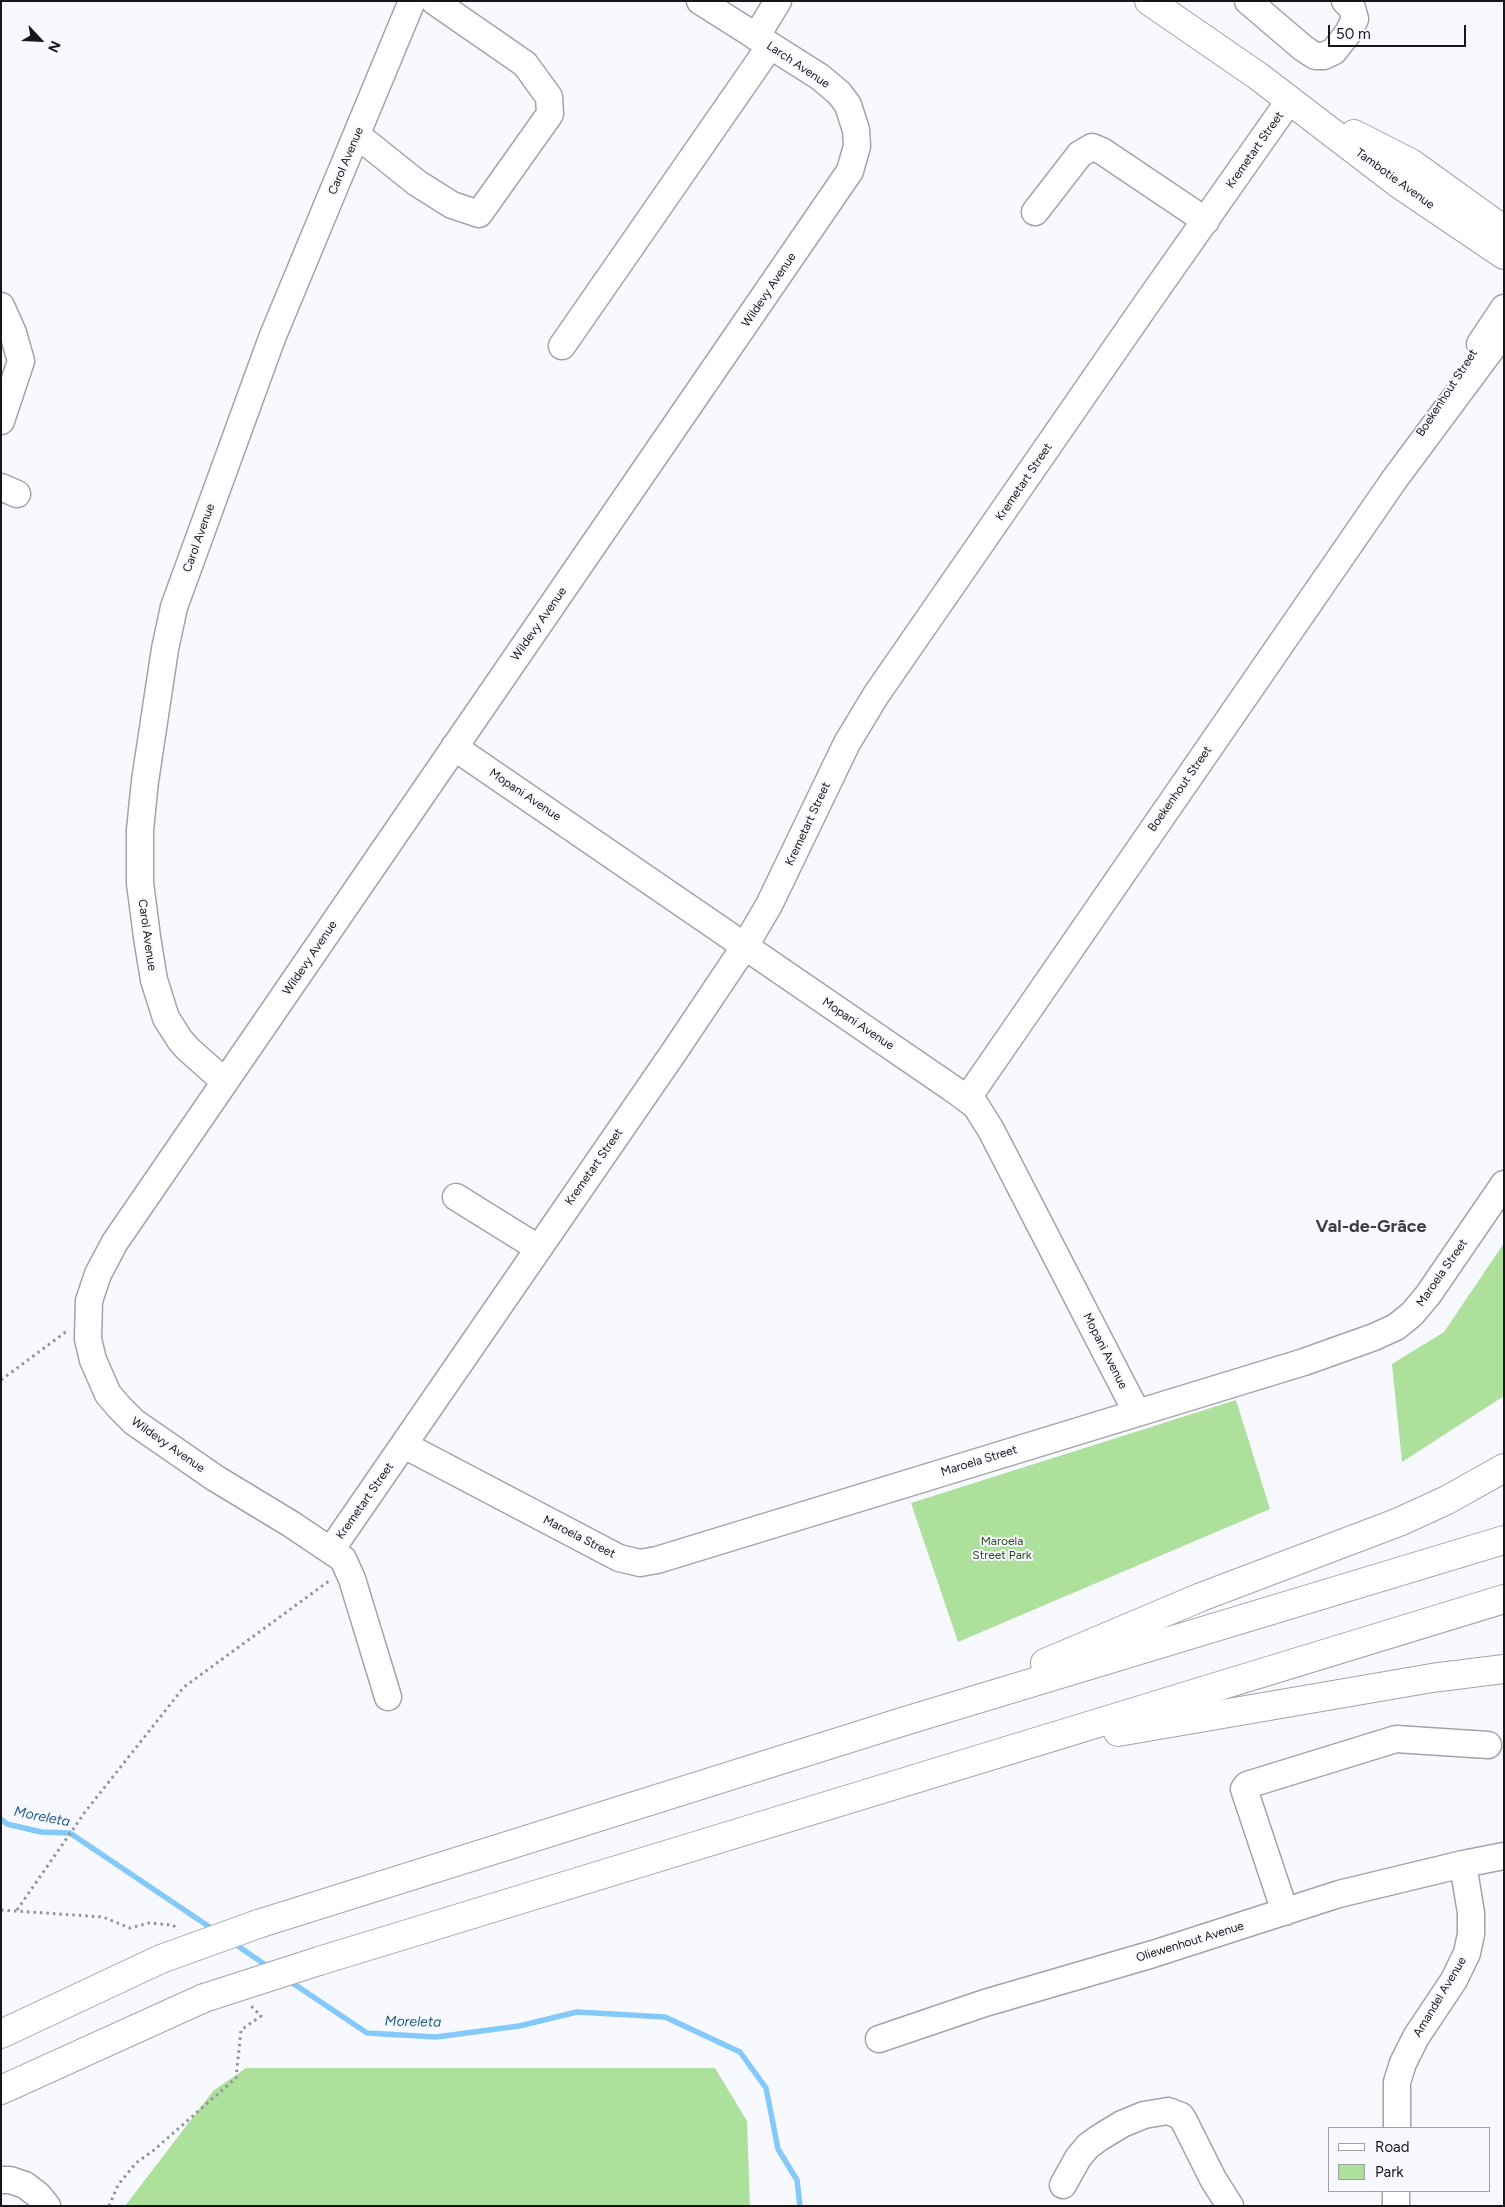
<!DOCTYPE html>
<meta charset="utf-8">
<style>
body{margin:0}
#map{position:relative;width:1505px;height:2207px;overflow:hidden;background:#f8f9fe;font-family:Figtree,sans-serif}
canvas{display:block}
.frame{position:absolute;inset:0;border:2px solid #161719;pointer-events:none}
.legend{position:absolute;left:1328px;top:2127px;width:162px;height:65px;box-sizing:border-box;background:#f8f9fe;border:1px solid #9e9fa2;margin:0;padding:6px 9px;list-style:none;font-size:15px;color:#161719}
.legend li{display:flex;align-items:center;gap:10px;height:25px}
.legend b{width:25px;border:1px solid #9e9fa2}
.north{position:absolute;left:15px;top:15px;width:50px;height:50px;-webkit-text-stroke:4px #f8f9fe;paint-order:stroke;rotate:115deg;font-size:14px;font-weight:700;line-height:20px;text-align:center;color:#161719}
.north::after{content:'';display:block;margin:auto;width:18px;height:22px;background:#161719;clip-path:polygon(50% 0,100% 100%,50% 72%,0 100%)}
.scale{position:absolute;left:1328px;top:25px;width:138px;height:22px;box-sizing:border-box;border:2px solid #161719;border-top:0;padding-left:6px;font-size:15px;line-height:18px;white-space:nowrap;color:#161719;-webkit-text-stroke:4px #f8f9fe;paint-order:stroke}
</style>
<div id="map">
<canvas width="1505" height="2207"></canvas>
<div class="frame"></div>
<ul class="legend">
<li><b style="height:6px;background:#fff"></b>Road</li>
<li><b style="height:14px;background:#ace09b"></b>Park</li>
</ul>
<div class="north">N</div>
<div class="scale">50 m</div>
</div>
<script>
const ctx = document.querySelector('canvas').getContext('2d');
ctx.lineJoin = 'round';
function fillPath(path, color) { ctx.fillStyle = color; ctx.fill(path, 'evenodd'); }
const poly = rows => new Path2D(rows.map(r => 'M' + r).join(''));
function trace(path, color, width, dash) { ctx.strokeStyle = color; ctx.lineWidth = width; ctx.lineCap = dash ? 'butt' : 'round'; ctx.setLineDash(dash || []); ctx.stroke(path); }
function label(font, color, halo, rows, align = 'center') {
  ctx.font = font + ' Figtree,sans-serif'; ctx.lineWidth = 4; ctx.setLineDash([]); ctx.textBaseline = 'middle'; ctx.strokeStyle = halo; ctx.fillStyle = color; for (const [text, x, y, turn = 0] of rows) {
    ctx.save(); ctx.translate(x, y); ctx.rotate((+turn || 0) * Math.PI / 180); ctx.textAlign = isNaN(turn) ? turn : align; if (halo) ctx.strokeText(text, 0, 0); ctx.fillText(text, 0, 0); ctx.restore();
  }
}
fillPath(poly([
 [1504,1243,1504,1396,1402,1462,1392,1364,1444,1332],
 [1236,1400,1270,1509,958,1642,911,1503],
 [246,2068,715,2068,747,2121,750,2206,125,2206,213,2091]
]), '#ace09b');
trace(poly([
 [1,1819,7,1824,41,1832,70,1833,214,1930],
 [232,1942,270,1968],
 [288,1980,367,2033,436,2037,519,2026,577,2012,665,2017,740,2052,766,2088,778,2149,797,2180,800,2206]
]), '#83c9f9', 5.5);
const minor = poly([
 [1248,1,1303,48,1315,56,1324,56,1334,51,1348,33,1355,19,1352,8,1345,1],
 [756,37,778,1],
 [357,135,417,183,452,205,479,214,550,114,549,97,525,64,434,1],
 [1035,212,1080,154,1092,147,1102,151,1206,221],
 [1,306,13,333,21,361,1,421],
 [1480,344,1504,308],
 [562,346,770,46],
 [1,487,17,494],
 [454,747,956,1091,976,1106,991,1130,1137,1413],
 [225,1082,188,1049,180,1040,166,1018,154,980,147,937,140,883,140,830,145,781,165,649,174,607,272,338,412,1],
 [967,1099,1394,480,1504,332],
 [456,1197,538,1248],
 [404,1445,619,1558,640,1563,657,1560,1304,1362,1374,1337,1396,1327,1412,1314,1428,1295,1504,1184],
 [331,1550,674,1052,745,946,769,905,847,743,876,695,1145,306,1289,101],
 [388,1697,352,1579,343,1559,291,1524,215,1478,134,1422,119,1407,108,1394,93,1360,88,1339,89,1301,98,1274,115,1242,850,171,857,146,856,130,848,105,839,93,820,77,700,1],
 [1285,1912,1244,1789,1247,1785,1396,1739,1488,1745],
 [879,2039,985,2003,1153,1954,1339,1894,1463,1864,1504,1856],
 [1397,2128,1397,2082,1403,2063,1416,2037,1454,1980,1467,1953,1471,1934,1471,1913,1463,1864],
 [1,2180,10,2180,25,2185,38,2195,47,2206],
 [1063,2185,1078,2158,1088,2146,1099,2138,1122,2124,1144,2115,1168,2111,1181,2116,1185,2123,1213,2179,1230,2206],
 [1396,2191,1396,2206]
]);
const major = poly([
 [1149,1,1258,76,1399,184,1504,255],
 [1354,134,1411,163,1504,230]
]);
const highway = poly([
 [1045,1663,1201,1597,1399,1522,1447,1500,1504,1468],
 [1118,1732,1432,1678,1504,1669],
 [258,1924,905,1721,1504,1540],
 [319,1961,1504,1599],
 [1,2034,161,1959],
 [1,2090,204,1998]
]);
trace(minor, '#a1a4ab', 29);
trace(major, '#a1a4ab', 30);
trace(highway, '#a1a4ab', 30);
trace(poly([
 [1,1380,67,1331],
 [1,1910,103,1917,130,1928,149,1923,173,1925,178,1930],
 [17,1910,85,1812,184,1687,329,1581],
 [109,2206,118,2185,136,2163,154,2150,236,2078,241,2030,261,2016,250,2005]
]), '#939498', 3, [2.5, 4]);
trace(minor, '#fff', 26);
trace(major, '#fff', 28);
trace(highway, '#fff', 28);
const highwayBridge = poly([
 [161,1959,258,1924],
 [204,1998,319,1961]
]);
trace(highwayBridge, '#a1a4ab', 30, []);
trace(highwayBridge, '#fff', 28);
label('12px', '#161719', '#f8f9fe', [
 ["Larch Avenue",798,65,34],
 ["Kremetart Street",1255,150,-55],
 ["Carol Avenue",346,161,-67],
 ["Tambotie Avenue",1395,179,36],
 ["Wildevy Avenue",769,290,-56],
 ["Boekenhout Street",1447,393,-57],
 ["Kremetart Street",1024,482,-56],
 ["Carol Avenue",199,538,-70],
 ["Wildevy Avenue",539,624,-55],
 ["Boekenhout Street",1180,789,-55],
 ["Mopani Avenue",525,795,34],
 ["Kremetart Street",808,824,-65],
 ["Carol Avenue",147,935,82],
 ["Wildevy Avenue",310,958,-56],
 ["Mopani Avenue",858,1024,34],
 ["Kremetart Street",594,1167,-55],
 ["Maroela Street",1442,1273,-55],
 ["Mopani Avenue",1105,1351,63],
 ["Wildevy Avenue",168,1445,35],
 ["Maroela Street",979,1461,-17],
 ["Kremetart Street",365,1501,-55],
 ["Maroela Street",579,1537,27],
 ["Oliewenhout Avenue",1190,1942,-17],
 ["Amandel Avenue",1440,1997,-59]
]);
label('12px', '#274d19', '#f8f9fe', [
 ["Maroela",1002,1541],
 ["Street Park",1002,1555]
]);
label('italic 14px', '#1a5d85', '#f8f9fe', [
 ["Moreleta",42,1817,11],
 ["Moreleta",413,2022,1]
]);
label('bold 18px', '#3c3e44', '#f8f9fe', [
 ["Val-de-Grâce",1371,1227]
]);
</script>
